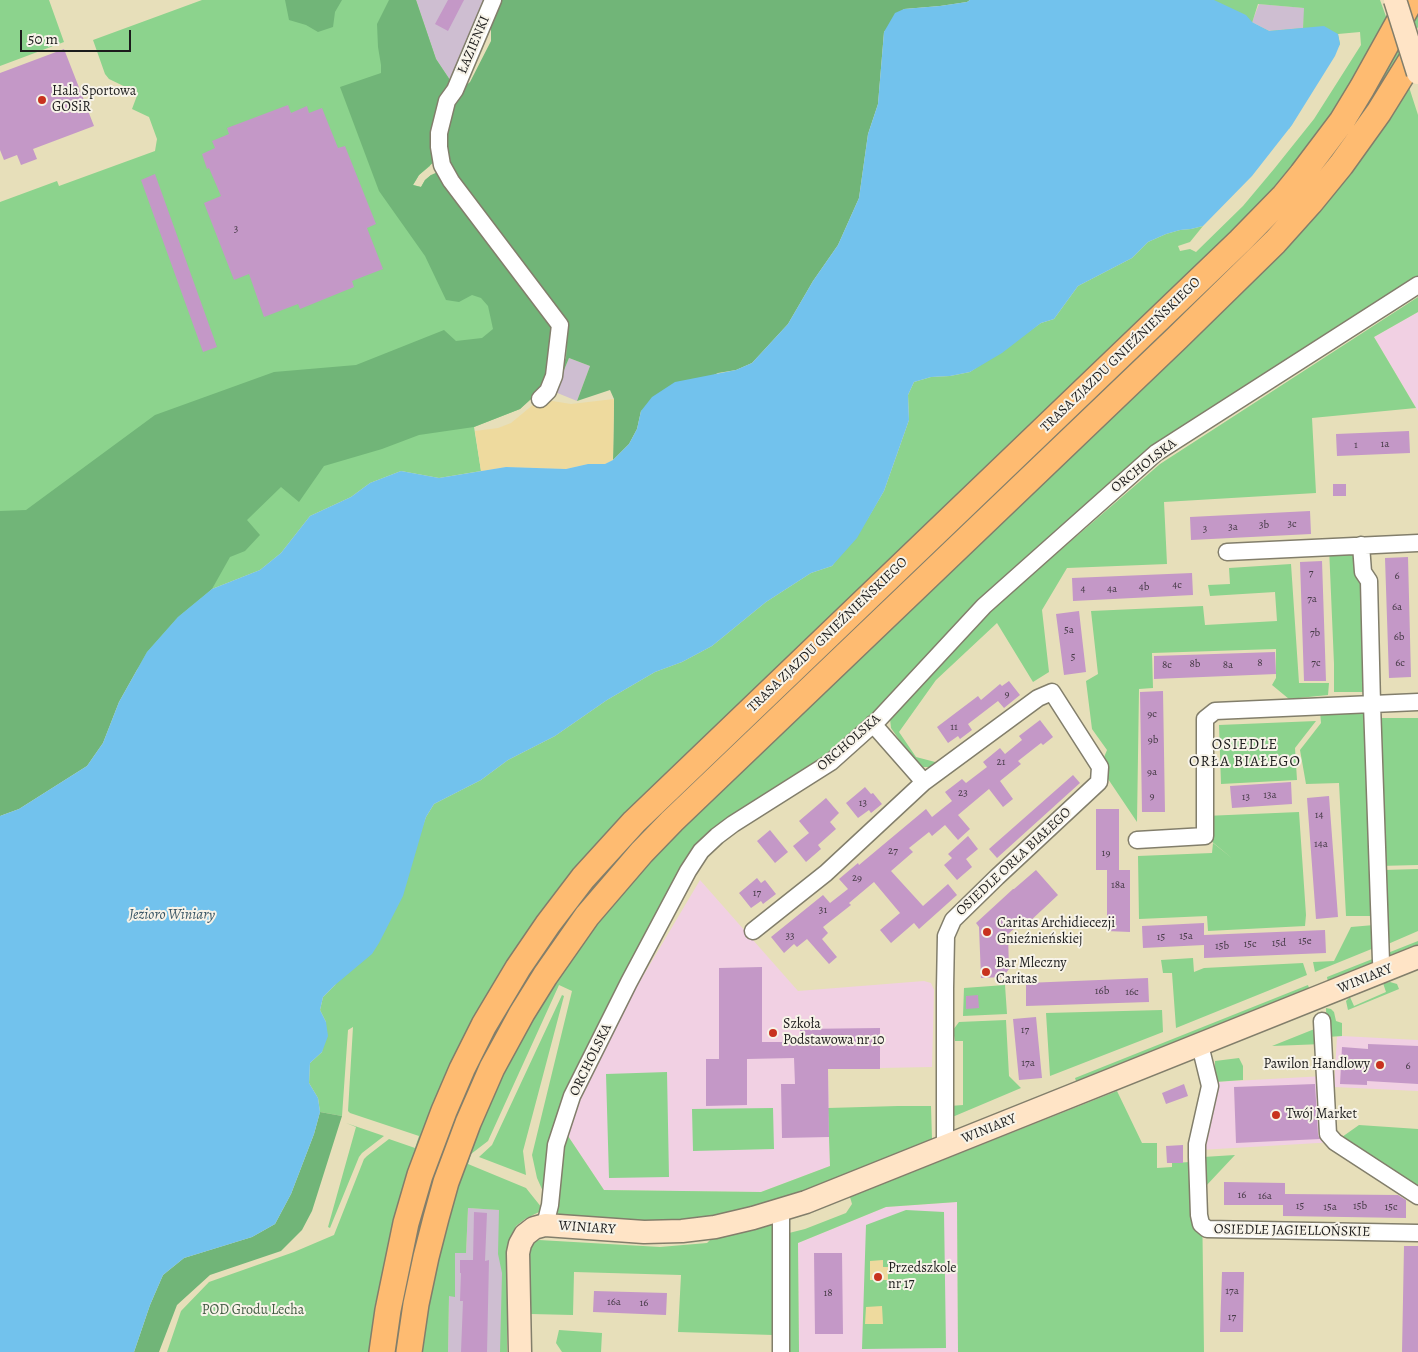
<!DOCTYPE html>
<meta charset="utf-8">
<style>
body{margin:0}
#map{position:relative;width:1418px;height:1352px;overflow:hidden;background:#e7dfba;font-family:Alegreya,serif}
canvas{display:block}
.scale{position:absolute;left:20px;top:30px;width:111px;height:22px;box-sizing:border-box;border:2px solid #1c1c1c;border-top:0;padding-left:6px;font-size:15px;line-height:18px;white-space:nowrap;color:#1c1c1c;-webkit-text-stroke:4px #f7f3e8;paint-order:stroke}
</style>
<div id="map">
<canvas width="1418" height="1352"></canvas>
<div class="scale">50 m</div>
</div>
<script>
const ctx = document.querySelector('canvas').getContext('2d');
ctx.lineJoin = 'round';
function fillPath(path, color) { ctx.fillStyle = color; ctx.fill(path, 'evenodd'); }
const poly = rows => new Path2D(rows.map(r => 'M' + r).join(''));
function trace(path, color, width, dash) { ctx.strokeStyle = color; ctx.lineWidth = width; ctx.lineCap = dash ? 'butt' : 'round'; ctx.setLineDash(dash || []); ctx.stroke(path); }
function label(font, color, halo, rows, align = 'center') {
  ctx.font = font + ' Alegreya,serif'; ctx.lineWidth = 4; ctx.setLineDash([]); ctx.textBaseline = 'middle'; ctx.strokeStyle = halo; ctx.fillStyle = color; for (const [text, x, y, turn = 0] of rows) {
    ctx.save(); ctx.translate(x, y); ctx.rotate((+turn || 0) * Math.PI / 180); ctx.textAlign = isNaN(turn) ? turn : align; if (halo) ctx.strokeText(text, 0, 0); ctx.fillText(text, 0, 0); ctx.restore();
  }
}
fillPath(poly([
 [1418,312,1418,411,1374,337],
 [700,880,798,991,924,981,931,983,934,990,932,1067,828,1069,830,1166,761,1192,604,1190,566,1133,580,1099,630,998],
 [1342,1036,1418,1040,1418,1091,1334,1087,1337,1037],
 [1325,1076,1335,1142,1200,1150,1215,1082],
 [957,1202,958,1352,799,1352,798,1243,886,1207]
]), '#f1d0e3');
fillPath(poly([
 [416,0,488,0,450,80,436,59],
 [1259,4,1305,8,1303,28,1269,31,1252,22],
 [569,358,590,366,577,401,555,392],
 [468,1208,504,1210,506,1278,504,1352,448,1352,449,1296,455,1296,455,1253,466,1253]
]), '#cebed1');
fillPath(poly([
 [0,0,49,0,64,42,0,66],
 [202,0,416,0,436,59,450,80,440,101,430,166,419,175,413,185,421,187,425,180,431,175,547,387,542,383,531,399,520,409,474,427,481,471,439,478,401,471,370,483,351,497,310,516,281,553,260,570,212,589,0,816,0,202,57,181,59,186,155,151,157,139,149,117,132,109,138,93,109,79,105,74,93,40],
 [1204,0,1380,0,1388,22,1353,87,1293,172,516,950,488,993,464,1039,412,1165,375,1305,370,1352,167,1352,181,1311,209,1282,294,1252,334,1235,364,1159,367,1156,389,1139,415,1148,419,1136,350,1113,348,1111,353,1027,348,1030,342,1116,320,1112,318,1098,309,1083,310,1063,322,1052,326,1022,320,1010,323,997,335,985,419,836,426,817,434,804,481,780,508,760,555,736,607,700,655,672,682,662,712,646,766,602,811,573,832,566,868,518,884,491,909,420,908,395,914,382,931,377,950,376,970,372,1041,323,1054,319,1078,286,1132,258,1148,242,1166,234,1180,230,1191,229,1203,226,1190,242,1178,246,1180,251,1190,249,1196,252,1243,206,1274,169,1314,119,1361,45,1360,32,1338,34,1340,44,1289,129],
 [1258,4,1304,8,1303,28,1269,31,1252,23],
 [1418,10,1418,27,1397,67,1350,137,1272,232,1226,275,1225,273],
 [1409,87,1418,115,1418,277,1170,435,874,716,828,757,714,832,568,1094,545,1196,537,1178,532,1155,572,991,559,985,488,1141,471,1154,468,1164,526,1188,542,1208,539,1212,525,1219,516,1226,509,1240,507,1257,507,1352,500,1352,502,1273,498,1254,499,1210,468,1208,466,1253,455,1253,455,1297,449,1296,448,1352,420,1352,429,1296,441,1238,463,1163,516,1042,571,955,650,857,829,685,1093,437,1156,374,1213,320,1253,280],
 [1418,297,1418,312,1374,337,1416,408,1312,418,1316,493,1164,502,1167,564,1067,568,1042,610,1049,672,1033,682,997,623,936,680,899,732,916,757,939,763,932,767,923,767,916,764,891,728,890,719,989,612,1160,464],
 [1356,546,1363,583,1365,692,1334,692,1334,664,1329,547],
 [1291,564,1299,683,1329,683,1328,695,1289,699,1272,685,1276,678,1276,649,1152,653,1153,688,1139,689,1137,822,1100,767,1107,750,1092,729,1086,681,1098,674,1091,611,1203,606,1205,625,1277,621,1275,592,1210,596,1208,585,1230,584,1229,568],
 [1364,707,1374,916,1346,916,1339,783,1306,784,1300,750,1321,723,1320,711],
 [1372,718,1418,718,1418,865,1378,866],
 [1316,721,1295,748,1297,780,1221,784,1219,725],
 [1299,812,1306,915,1305,926,1208,931,1207,916,1139,919,1138,856,1212,853,1213,843,1233,859,1205,836,1205,816],
 [1418,869,1418,931,1388,944,1384,870],
 [1374,925,1374,948,1315,972,1313,962,1334,961,1351,927],
 [1418,941,1418,946,1328,983,1327,977],
 [1193,958,1194,972,1204,968,1303,963,1307,975,1176,1028,1172,973,1163,973,1161,960],
 [1390,982,1397,984,1399,989,1348,1010,1346,1001,1350,997,1354,1006,1386,992,1383,983],
 [1005,985,1007,1014,963,1016,964,988],
 [1308,985,1310,991,1077,1084,1075,1078],
 [562,995,564,996,523,1151,526,1175,479,1157,492,1145],
 [1326,1008,1331,1009,1334,1012,1336,1021,1342,1023,1342,1036,1327,1037],
 [1162,1010,1163,1032,1050,1076,1046,1013],
 [1006,1020,1009,1076,1021,1088,950,1118,950,1106,963,1105,963,1041,955,1041,953,1030,959,1022],
 [1322,1026,1323,1044,1272,1046],
 [1239,1058,1243,1066,1243,1080,1215,1082,1215,1061],
 [667,1072,669,1177,609,1178,606,1074],
 [1117,1091,1142,1143,1157,1143,1157,1168,1172,1167,1172,1163,1191,1162,1202,1197,1204,1352,958,1352,957,1202,886,1207,798,1243,799,1352,788,1352,789,1233,805,1229,846,1213,852,1204,850,1197],
 [898,1106,931,1106,932,1139,805,1191,738,1214,696,1221,650,1222,562,1217,557,1213,555,1202,566,1133,604,1190,761,1192,830,1166,828,1108],
 [773,1108,774,1149,693,1151,692,1109],
 [346,1123,384,1136,362,1153,359,1157,330,1228,328,1227,356,1127],
 [1359,1125,1418,1129,1418,1191,1346,1145,1342,1137],
 [1235,1155,1205,1187,1203,1157],
 [906,1210,944,1212,946,1348,862,1349,866,1225],
 [768,1224,775,1225,773,1335,678,1332,681,1275,574,1272,573,1315,531,1314,527,1304,527,1257,532,1243,539,1240,660,1247,707,1243,712,1238],
 [559,1330,602,1333,601,1352,562,1352,556,1343]
]), '#8cd38d');
fillPath(poly([
 [285,0,342,0,335,12,333,27,318,32,306,25,289,20],
 [389,0,416,0,436,59,450,80,440,101,435,161,419,175,413,185,421,187,425,180,431,175,440,171,553,324,547,387,542,383,531,399,520,409,474,427,419,435,382,449,324,466,299,502,281,487,247,520,260,535,245,551,230,557,212,589,178,617,147,652,119,702,103,743,87,766,19,809,0,816,0,511,26,510,155,415,274,372,356,365,444,330,456,341,482,338,493,329,488,306,481,298,472,295,459,302,446,300,425,256,379,191,340,87,381,73,381,65,378,47,377,24],
 [500,0,970,0,967,2,940,6,904,9,884,32,878,104,868,134,859,198,838,245,813,281,788,324,752,363,736,370,718,373,641,411,637,429,629,444,613,460,614,399,610,390,577,401,590,366,569,358,555,392,554,392,566,357,567,335,562,320,450,170,445,152,446,123,457,92,463,88,470,82,491,41,491,17],
 [320,1112,342,1116,312,1211,302,1230,281,1251,210,1275,177,1305,159,1352,134,1352,150,1305,163,1275,184,1258,252,1237,275,1224,291,1194,314,1134]
]), '#71b578');
fillPath(poly([
 [540,399,571,404,614,399,613,460,605,464,588,464,566,469,506,467,481,471,475,431,498,428,511,423],
 [883,1260,883,1267,888,1267,888,1280,870,1280,870,1261],
 [882,1306,883,1324,865,1324,866,1307]
]), '#eeda9e');
fillPath(poly([
 [970,0,1214,0,1246,15,1252,22,1269,31,1324,26,1338,34,1340,44,1335,56,1292,125,1252,176,1203,226,1191,229,1180,230,1166,234,1148,242,1132,258,1078,286,1054,319,1041,323,1002,353,970,372,950,376,931,377,914,382,908,395,909,420,884,491,857,538,832,566,811,573,766,602,712,646,682,662,655,672,607,700,555,736,508,760,481,780,434,804,426,817,403,896,379,943,372,954,335,985,323,997,320,1010,326,1022,328,1036,322,1052,310,1063,309,1083,318,1098,320,1112,314,1134,291,1194,275,1224,252,1237,184,1258,163,1275,150,1305,134,1352,0,1352,0,816,19,809,87,766,103,743,119,702,147,652,178,617,212,589,260,570,281,553,310,516,351,497,370,483,401,471,439,478,506,467,566,469,588,464,605,464,613,460,629,444,637,429,641,411,652,397,675,382,736,370,752,363,788,324,813,281,838,245,859,198,868,134,878,104,884,32,895,13,904,9,940,6,967,2]
]), '#72c2ed');
fillPath(poly([
 [448,0,464,0,448,31,435,24],
 [64,49,94,126,33,149,37,159,21,165,17,155,4,160,0,150,0,73],
 [288,105,291,113,307,106,309,113,322,108,338,148,345,146,376,224,367,228,383,269,352,281,354,287,300,309,298,304,264,317,249,274,234,280,204,203,221,196,209,168,207,169,202,154,215,148,212,141,229,134,227,128],
 [155,174,217,347,203,352,141,180],
 [1409,431,1410,453,1337,456,1336,434],
 [1333,484,1346,484,1346,496,1333,496],
 [1310,511,1311,534,1191,540,1190,517],
 [1408,557,1411,677,1389,678,1385,558],
 [1322,561,1326,681,1304,681,1300,562],
 [1192,573,1193,595,1073,601,1072,578],
 [1079,611,1086,672,1064,675,1056,614],
 [1275,652,1276,674,1154,679,1154,656],
 [1009,681,1020,695,1004,708,998,701,968,724,972,730,960,739,958,736,948,743,937,727,978,696,981,700,1000,684,1002,686],
 [1163,691,1165,812,1142,812,1140,692],
 [1040,720,1053,737,1043,745,1041,743,1018,761,1021,764,1000,781,1013,799,1003,807,989,789,958,815,970,829,958,840,945,825,932,836,929,832,909,848,913,852,891,871,923,906,948,884,957,895,919,929,914,923,891,943,880,930,900,913,874,882,849,903,851,905,823,927,828,933,822,939,837,957,829,964,807,939,797,947,794,944,784,953,771,937,823,895,830,903,848,889,839,879,858,863,859,865,926,809,932,817,952,801,945,792,962,779,966,783,987,767,983,762,1000,748,1005,754,1022,740,1019,736],
 [1073,775,1080,783,997,858,989,849],
 [1291,782,1292,804,1232,808,1230,786],
 [865,787,871,794,873,793,882,804,871,813,869,810,858,818,846,803],
 [1329,796,1338,917,1316,919,1307,798],
 [826,798,839,813,830,822,836,829,818,845,821,849,806,862,793,846,809,833,799,821],
 [1096,809,1119,809,1119,870,1130,870,1130,932,1107,931,1107,870,1096,870],
 [770,830,788,852,775,863,757,841],
 [968,836,978,849,966,859,972,867,957,880,944,865,952,858,948,854],
 [1036,870,1058,895,1027,924,1024,920,1008,934,1009,969,1003,977,981,978,979,927,976,923,1013,889,1014,889],
 [757,878,761,883,765,880,776,894,763,904,761,901,751,908,739,893],
 [1204,923,1204,935,1325,930,1326,953,1204,958,1204,945,1143,948,1142,926],
 [762,967,762,1042,800,1042,800,1029,880,1028,880,1069,828,1069,829,1137,782,1138,781,1084,795,1084,794,1058,747,1059,747,1105,706,1106,706,1059,719,1059,719,968],
 [1148,978,1149,1002,1026,1006,1026,983],
 [978,995,979,1008,966,1009,966,996],
 [1036,1017,1042,1078,1019,1080,1013,1019],
 [1368,1044,1418,1046,1418,1084,1367,1081,1367,1085,1340,1084,1342,1047,1368,1049],
 [1184,1084,1188,1096,1166,1104,1162,1093],
 [1315,1084,1318,1135,1320,1139,1236,1143,1234,1087],
 [1183,1145,1183,1163,1167,1163,1166,1146],
 [1224,1182,1285,1183,1285,1194,1398,1195,1406,1200,1406,1218,1283,1216,1283,1205,1224,1205],
 [474,1212,487,1213,485,1261,489,1260,487,1352,461,1352,463,1301,460,1301,461,1273,460,1273,460,1260,473,1260],
 [1404,1246,1418,1246,1418,1352,1402,1352],
 [814,1253,842,1253,843,1334,815,1334],
 [1222,1272,1244,1272,1243,1332,1220,1332],
 [594,1291,667,1293,666,1315,593,1312]
]), '#c498c7');
const street = poly([
 [493,0,455,90,447,101,439,133,439,147,442,165,451,181,560,325,554,376,548,391,540,399],
 [1361,545,1363,572,1369,581,1372,704,1381,961,1385,971],
 [1227,552,1418,543],
 [873,724,924,782],
 [1137,840,1205,836,1205,719,1215,711,1418,702],
 [753,931,826,873,924,782,1038,698,1052,692,1100,767,1099,782,997,877,953,920,946,936,945,988,945,1147],
 [1322,1021,1328,1134,1335,1142,1418,1196],
 [1200,1045,1210,1086,1197,1144,1197,1157,1199,1215,1201,1224,1207,1229,1418,1233],
 [781,1210,781,1352],
 [545,1225,550,1205,556,1145,572,1096,629,982,688,871,701,851,717,836,733,824,831,762,879,719,984,606,1156,453,1418,285]
]);
const secondary = poly([
 [520,1352,518,1253,520,1244,525,1235,534,1228,545,1225,644,1232,682,1231,715,1227,753,1218,806,1202,1418,957]
]);
const primary = poly([
 [382,1352,388,1310,406,1223,420,1175,444,1111,462,1069,484,1025,518,968,548,924,583,878,634,822,1240,241,1284,196,1302,174,1342,121,1362,88,1411,0],
 [409,1352,416,1304,426,1257,436,1218,446,1182,468,1123,492,1068,522,1013,545,976,587,916,642,852,672,821,1177,338,1275,242,1310,203,1341,165,1379,112,1418,49]
]);
trace(street, '#827e6b', 19);
trace(secondary, '#827e6b', 25);
trace(primary, '#827e6b', 28);
trace(street, '#fff', 16);
trace(secondary, '#ffe4c6', 22);
trace(primary, '#febb71', 25);
const secondaryBridge = poly([
 [1395,0,1418,73]
]);
trace(secondaryBridge, '#827e6b', 25, []);
trace(secondaryBridge, '#ffe4c6', 22);
for (const [x, y, r, color] of [
 [42,100,5,"#c8321e"],
 [987,932,5,"#c8321e"],
 [986,972,5,"#c8321e"],
 [773,1033,5,"#c8321e"],
 [1380,1065,5,"#c8321e"],
 [1276,1115,5,"#c8321e"],
 [878,1277,5,"#c8321e"]
]) { const dot = new Path2D(); dot.arc(x, y, r, 0, 2 * Math.PI); ctx.fillStyle = color; ctx.fill(dot); trace(dot, '#f7f3e8', 2); }
label('11px', '#463b47', null, [
 ["3",236,229],
 ["1a",1385,444],
 ["1",1356,445],
 ["3c",1292,524],
 ["3b",1264,525],
 ["3a",1233,527],
 ["3",1205,529],
 ["7",1311,573],
 ["6",1397,576],
 ["4c",1177,585],
 ["4b",1144,587],
 ["4",1083,589],
 ["4a",1112,589],
 ["7a",1312,599],
 ["6a",1397,607],
 ["5a",1069,630],
 ["7b",1315,633],
 ["6b",1399,637],
 ["5",1073,657],
 ["8",1260,663],
 ["7c",1316,663],
 ["6c",1400,663],
 ["8b",1195,664],
 ["8c",1167,665],
 ["8a",1228,665],
 ["9",1007,694],
 ["9c",1152,714],
 ["11",954,727],
 ["9b",1153,740],
 ["21",1001,762],
 ["9a",1152,772],
 ["23",963,793],
 ["13a",1270,795],
 ["9",1152,796],
 ["13",1246,797],
 ["13",863,803],
 ["14",1319,815],
 ["14a",1321,844],
 ["27",893,851],
 ["19",1106,853],
 ["29",857,878],
 ["18a",1118,885],
 ["17",757,893],
 ["31",823,910],
 ["33",790,936],
 ["15a",1186,936],
 ["15",1161,937],
 ["15e",1305,941],
 ["15d",1279,943],
 ["15c",1250,944],
 ["15b",1222,946],
 ["16b",1102,991],
 ["16c",1132,992],
 ["17",1025,1030],
 ["17a",1028,1063],
 ["6",1408,1066],
 ["16",1242,1195],
 ["16a",1265,1196],
 ["15",1300,1206],
 ["15b",1360,1206],
 ["15a",1330,1207],
 ["15c",1391,1207],
 ["17a",1232,1291],
 ["18",828,1293],
 ["16a",614,1302],
 ["16",644,1303],
 ["17",1232,1317]
]);
label('14px', '#1c1c1c', '#f7f3e8', [
 ["ŁAZIENKI",474,45,-67],
 ["TRASA ZJAZDU GNIEŹNIEŃSKIEGO",1121,355,-44],
 ["ORCHOLSKA",1144,466,-38],
 ["TRASA ZJAZDU GNIEŹNIEŃSKIEGO",828,635,-44],
 ["ORCHOLSKA",849,743,-41],
 ["OSIEDLE ORŁA BIAŁEGO",1014,862,-43],
 ["WINIARY",1365,979,-22],
 ["ORCHOLSKA",591,1060,-64],
 ["WINIARY",989,1129,-22],
 ["WINIARY",587,1228,4],
 ["OSIEDLE JAGIELLOŃSKIE",1292,1231,1]
]);
label('14px', '#1c1c1c', '#f7f3e8', [
 ["Hala Sportowa",52,92],
 ["GOSiR",52,108],
 ["Caritas Archidiecezji",997,924],
 ["Gnieźnieńskiej",997,940],
 ["Bar Mleczny",996,964],
 ["Caritas",996,980],
 ["Szkoła",783,1025],
 ["Podstawowa nr 10",783,1041],
 ["Pawilon Handlowy",1370,1065,"right"],
 ["Twój Market",1286,1115],
 ["Przedszkole",888,1269],
 ["nr 17",888,1285]
], 'left');
label('14px', '#435c44', '#f7f3e8', [
 ["POD Grodu Lecha",253,1311]
]);
ctx.letterSpacing = '1px';
label('15px', '#1c1c1c', '#f7f3e8', [
 ["OSIEDLE",1245,745],
 ["ORŁA BIAŁEGO",1245,762]
]);
ctx.letterSpacing = '0px';
label('italic 15px', '#3a5665', '#f7f3e8', [
 ["Jezioro Winiary",172,915]
]);
</script>
